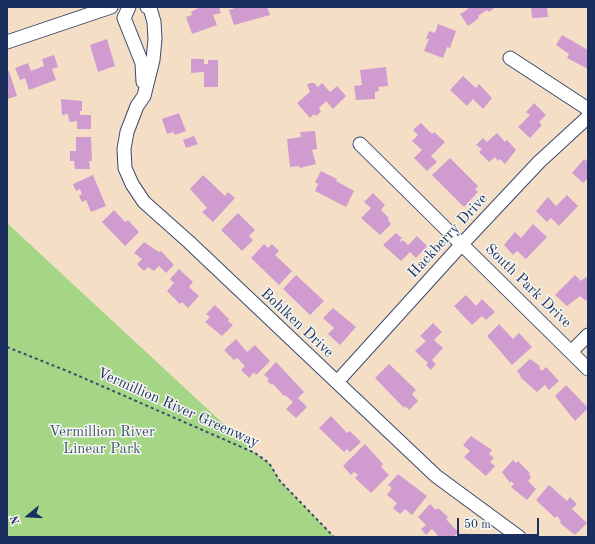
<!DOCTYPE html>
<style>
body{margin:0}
#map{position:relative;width:595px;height:544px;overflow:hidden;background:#f4dfc6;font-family:"Old Standard TT",serif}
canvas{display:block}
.frame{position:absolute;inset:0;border:8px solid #1b2f5e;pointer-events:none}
.north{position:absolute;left:8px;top:496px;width:40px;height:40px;-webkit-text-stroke:3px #f6f6f2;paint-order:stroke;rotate:252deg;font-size:11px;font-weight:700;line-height:16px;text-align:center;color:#1b2f5e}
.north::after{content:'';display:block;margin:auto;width:14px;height:18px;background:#1b2f5e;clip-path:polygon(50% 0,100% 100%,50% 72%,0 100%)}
.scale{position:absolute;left:457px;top:518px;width:82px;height:18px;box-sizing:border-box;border:2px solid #1b2f5e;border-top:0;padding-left:5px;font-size:12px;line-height:14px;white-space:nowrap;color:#1b2f5e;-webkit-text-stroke:3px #f6f6f2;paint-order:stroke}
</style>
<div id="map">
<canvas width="595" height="544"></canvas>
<div class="frame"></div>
<div class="north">N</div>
<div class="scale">50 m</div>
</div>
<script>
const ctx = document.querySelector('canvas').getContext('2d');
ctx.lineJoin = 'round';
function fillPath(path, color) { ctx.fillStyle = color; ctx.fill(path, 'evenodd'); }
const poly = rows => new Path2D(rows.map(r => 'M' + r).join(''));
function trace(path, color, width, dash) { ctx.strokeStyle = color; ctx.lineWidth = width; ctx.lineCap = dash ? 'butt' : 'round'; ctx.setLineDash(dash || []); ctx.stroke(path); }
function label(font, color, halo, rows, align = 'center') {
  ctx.font = font + ' "Old Standard TT",serif'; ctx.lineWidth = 3; ctx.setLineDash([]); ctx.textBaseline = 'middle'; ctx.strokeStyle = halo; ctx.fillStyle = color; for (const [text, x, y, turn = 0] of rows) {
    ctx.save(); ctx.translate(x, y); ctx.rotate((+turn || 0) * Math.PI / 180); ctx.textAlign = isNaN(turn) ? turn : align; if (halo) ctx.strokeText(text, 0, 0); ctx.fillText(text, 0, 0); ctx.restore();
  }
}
fillPath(poly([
 [7,223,255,453,269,463,280,481,334,537,7,537]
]), '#a5d685');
fillPath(poly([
 [200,7,219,7,221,13,213,15,217,25,192,34,186,17,192,15,191,12],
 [238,7,267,7,270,15,234,25,229,10],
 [467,7,496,7,489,12,487,10,478,16,479,18,468,26,460,14,468,9],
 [531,7,547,7,548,17,532,18],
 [438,24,456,31,450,48,447,47,443,58,424,51,429,39,426,39,429,31,435,33],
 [562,35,588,50,588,69,567,58,569,54,556,45],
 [107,39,115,66,98,72,90,45],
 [54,55,58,67,52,69,56,80,29,90,25,78,20,80,15,68,28,63,31,71,44,66,42,59],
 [191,59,204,59,204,64,208,64,208,60,218,60,218,87,204,87,204,72,191,73],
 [386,67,388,86,378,87,379,91,375,92,375,99,356,100,354,86,362,85,360,70],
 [9,71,17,96,7,99,7,72],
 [463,76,476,88,479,84,492,98,483,109,473,99,467,106,450,90],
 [310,83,314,83,318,87,322,83,330,92,337,86,346,96,333,109,326,101,319,108,321,112,316,116,314,114,310,118,297,103,310,92,307,85],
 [61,99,82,101,82,111,80,111,80,115,91,115,91,129,77,129,77,121,69,122,68,114,62,115],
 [534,103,546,115,539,122,542,125,530,138,518,127,530,115,526,112],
 [179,113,186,131,175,135,173,132,167,134,162,119],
 [421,123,432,134,434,132,445,142,431,156,437,162,427,171,414,158,422,150,412,141,418,135,413,130],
 [315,131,317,149,312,150,316,164,300,168,299,166,290,167,287,139,301,137,300,132],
 [497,133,505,142,507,140,516,150,505,164,500,159,498,161,495,157,489,162,479,152,482,149,476,145,483,138,487,142],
 [194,136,198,144,186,148,183,140],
 [76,137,91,137,92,161,89,161,90,169,75,169,74,161,70,161,70,151,76,151],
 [450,158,478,186,475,189,478,192,464,207,432,175],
 [584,159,588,162,588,178,583,183,572,173],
 [321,171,337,179,336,181,354,191,346,207,315,191,318,184,315,182],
 [93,175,106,206,91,212,86,200,82,202,79,196,82,194,80,189,76,191,73,184],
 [203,175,225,196,228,192,235,198,213,222,202,212,207,208,190,189],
 [373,193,385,205,381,210,389,218,388,220,391,224,380,235,361,218,371,208,364,202],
 [567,195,578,206,559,226,551,218,547,222,536,211,548,197,556,206],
 [114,210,125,222,128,220,139,232,125,246,102,222],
 [238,213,255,230,249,236,253,240,242,251,221,230],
 [533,224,547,237,526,259,517,251,513,255,504,245,515,232,521,238],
 [396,233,402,238,400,240,401,242,403,240,408,245,417,236,427,246,416,258,410,252,401,261,383,245],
 [144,242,159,252,161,251,174,265,166,273,159,266,154,271,148,267,144,271,137,264,142,259,134,253],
 [264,244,268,248,272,244,279,251,275,255,292,271,279,285,251,258],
 [179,269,193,282,189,287,199,296,188,308,182,302,180,304,167,291,174,283,170,279],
 [296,275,324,301,310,315,283,289],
 [575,275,581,281,586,277,588,279,588,299,586,301,580,296,567,306,555,295],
 [466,295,476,306,482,299,495,312,486,320,482,316,472,325,454,306],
 [215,305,229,319,228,321,233,325,222,336,205,322,210,317,206,314],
 [333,308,356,327,340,345,328,334,334,328,323,318],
 [433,323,442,332,434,340,443,348,432,360,436,364,431,370,426,365,428,363,415,351,426,341,420,336],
 [499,324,513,339,519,333,532,347,512,365,487,336],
 [236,339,247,352,255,345,270,361,256,375,254,372,249,378,241,370,245,366,237,358,234,360,224,350],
 [530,359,540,366,539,368,542,371,546,367,559,381,549,390,545,385,537,392,520,377,521,376,517,371],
 [276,362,304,392,298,398,307,407,296,418,286,409,293,402,285,395,284,396,273,384,272,385,267,381,269,379,264,375],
 [389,364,416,390,412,394,418,401,409,410,405,406,404,408,375,378],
 [566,385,588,408,575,421,555,396],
 [331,416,347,433,350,431,361,442,350,452,347,449,344,452,319,428],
 [471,436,492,450,489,454,494,458,490,462,495,466,486,476,464,457,470,451,463,445],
 [365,444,383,464,381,467,389,475,371,493,355,478,358,475,354,472,351,475,343,466],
 [513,460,516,463,518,461,530,473,529,474,531,477,528,481,536,489,527,500,511,487,514,484,511,481,510,483,502,472],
 [398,474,427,496,412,515,405,509,400,514,393,508,397,503,387,495,392,488,388,485],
 [549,485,567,501,570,497,577,504,572,509,587,523,575,535,560,523,561,521,557,516,555,518,536,500],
 [430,504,436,510,438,508,448,517,446,519,458,532,454,537,439,537,432,529,426,535,421,529,426,525,418,517]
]), '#d09bce');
const street = poly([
 [129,7,124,18,142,63,143,82],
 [147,7,150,8,154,22,155,39,153,60,144,96,137,106,127,132,124,149,125,168,132,184,144,202,189,242,436,476,519,537],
 [7,42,111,7],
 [510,58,588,109],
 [360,144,588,369],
 [572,351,588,335],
 [337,382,462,244,539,162,588,117]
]);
trace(street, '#3c496e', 15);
trace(poly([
 [7,347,72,373,255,453,269,463,280,481,334,537]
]), '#3c496e', 2, [3, 3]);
trace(street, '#fff', 13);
label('15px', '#1b2f5e', '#f6f6f2', [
 ["Hackberry Drive",448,236,-47],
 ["South Park Drive",528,286,44],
 ["Bohlken Drive",297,323,43],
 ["Vermillion River Greenway",178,408,24]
]);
label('15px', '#3e5968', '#f6f6f2', [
 ["Vermillion River",102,432],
 ["Linear Park",102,449]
]);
</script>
